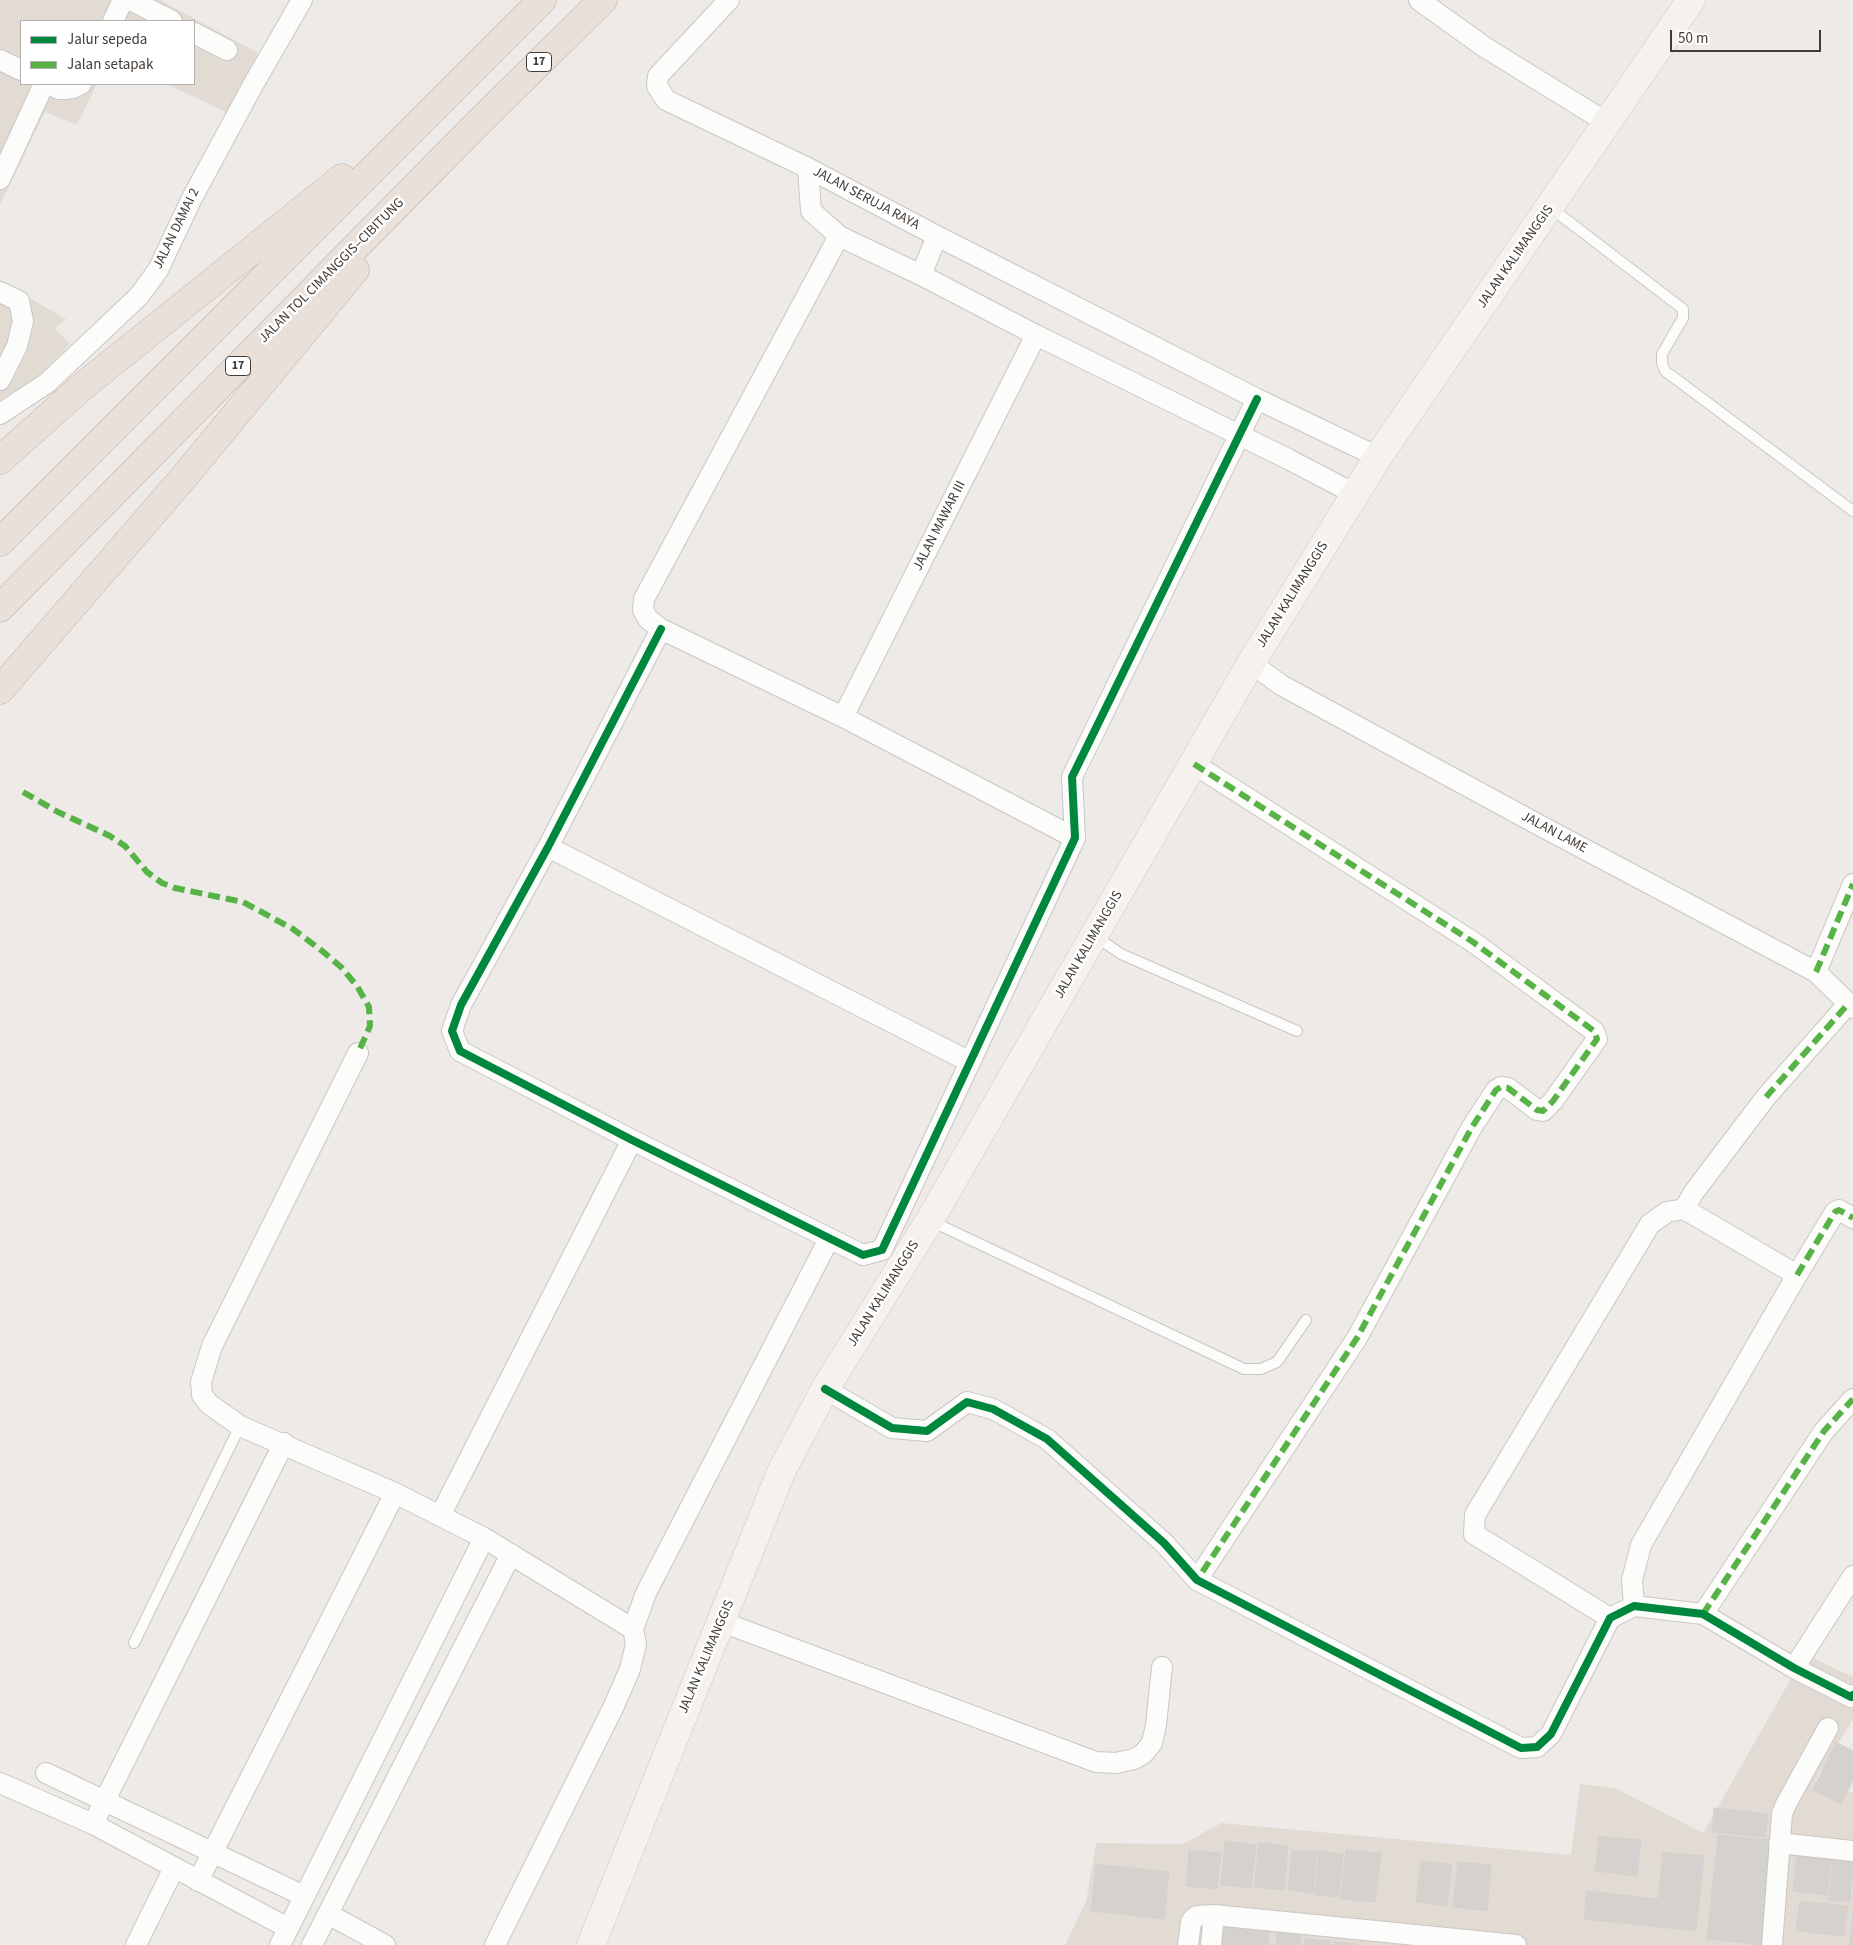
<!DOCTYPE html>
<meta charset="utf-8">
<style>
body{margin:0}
#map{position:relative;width:1853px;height:1945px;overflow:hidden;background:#edeae7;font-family:"Source Sans 3",sans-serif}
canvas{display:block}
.legend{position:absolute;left:20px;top:20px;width:175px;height:65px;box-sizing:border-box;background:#fff;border:1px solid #b3b0ae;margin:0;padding:6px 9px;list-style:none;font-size:15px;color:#423a34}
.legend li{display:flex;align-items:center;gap:10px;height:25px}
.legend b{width:25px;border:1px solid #b3b0ae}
.scale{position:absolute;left:1670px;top:30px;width:151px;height:22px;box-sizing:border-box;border:2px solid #423a34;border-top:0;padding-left:6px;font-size:15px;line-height:18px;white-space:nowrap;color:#423a34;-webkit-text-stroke:4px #fff;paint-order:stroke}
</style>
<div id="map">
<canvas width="1853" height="1945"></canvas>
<ul class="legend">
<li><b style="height:6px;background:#00873e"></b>Jalur sepeda</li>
<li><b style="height:6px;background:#57b346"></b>Jalan setapak</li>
</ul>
<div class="scale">50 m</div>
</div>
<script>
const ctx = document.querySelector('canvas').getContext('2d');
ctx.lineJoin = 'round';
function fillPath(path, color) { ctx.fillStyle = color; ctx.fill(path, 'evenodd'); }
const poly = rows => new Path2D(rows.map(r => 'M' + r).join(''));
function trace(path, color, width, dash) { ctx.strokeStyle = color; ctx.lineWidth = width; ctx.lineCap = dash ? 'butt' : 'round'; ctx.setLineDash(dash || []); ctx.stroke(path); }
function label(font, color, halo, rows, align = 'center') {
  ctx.font = font + ' "Source Sans 3",sans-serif'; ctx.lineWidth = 5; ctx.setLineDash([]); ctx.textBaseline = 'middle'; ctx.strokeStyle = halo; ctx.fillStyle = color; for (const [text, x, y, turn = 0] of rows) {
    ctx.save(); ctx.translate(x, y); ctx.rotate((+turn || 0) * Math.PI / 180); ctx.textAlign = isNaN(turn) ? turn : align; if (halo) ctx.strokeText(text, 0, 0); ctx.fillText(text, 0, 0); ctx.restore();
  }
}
fillPath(poly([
 [0,0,160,0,258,53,228,113,167,84,194,84,194,21,21,21,21,84,97,84,77,125,45,112,0,205],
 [0,281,66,319,55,329,70,344,41,374,0,400],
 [1805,1654,1853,1677,1853,1719,1815,1781,1853,1793,1853,1945,1065,1945,1086,1902,1096,1843,1183,1844,1221,1823,1571,1855,1580,1784,1615,1788,1703,1833]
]), '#e1dbd4');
const building = poly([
 [1836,1742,1853,1751,1853,1780,1841,1804,1813,1790,1836,1742],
 [1714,1808,1768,1814,1765,1837,1712,1832,1714,1808],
 [1718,1835,1772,1840,1761,1945,1707,1939,1718,1835],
 [1599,1836,1641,1840,1637,1876,1595,1871,1599,1836],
 [1225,1841,1256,1845,1251,1888,1221,1885,1225,1841],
 [1259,1843,1288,1846,1284,1890,1254,1887,1259,1843],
 [1189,1850,1221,1853,1217,1889,1186,1886,1189,1850],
 [1292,1850,1317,1852,1313,1893,1288,1890,1292,1850],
 [1346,1850,1381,1853,1375,1902,1341,1899,1346,1850],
 [1319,1851,1343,1854,1339,1897,1315,1895,1319,1851],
 [1797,1851,1832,1855,1827,1895,1793,1891,1797,1851],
 [1663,1852,1704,1856,1696,1931,1584,1919,1587,1891,1658,1899,1663,1852],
 [1833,1858,1853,1860,1850,1902,1829,1900,1833,1858],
 [1421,1861,1452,1864,1447,1906,1416,1902,1421,1861],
 [1458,1862,1491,1865,1487,1911,1453,1907,1458,1862],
 [1096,1864,1169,1872,1164,1919,1091,1911,1096,1864],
 [1800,1901,1848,1906,1844,1936,1796,1931,1800,1901],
 [1853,1913,1853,1945,1850,1945,1853,1913],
 [1224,1926,1269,1931,1268,1945,1222,1945,1224,1926],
 [1277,1932,1301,1935,1300,1945,1276,1945,1277,1932],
 [1305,1939,1331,1941,1331,1945,1305,1945,1305,1939],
 [1334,1942,1355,1944,1355,1945,1334,1945,1334,1942]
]);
fillPath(building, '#d5d1ce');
trace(building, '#d5d1cd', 1);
const service = poly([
 [1551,208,1683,309,1683,318,1662,354,1662,363,1665,371,1853,511],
 [1095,936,1121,954,1297,1031],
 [931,1221,1244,1369,1261,1369,1277,1362,1306,1320],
 [134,1643,240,1426]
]);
const minor = poly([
 [131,0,172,21],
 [729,0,658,76,657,86,666,100,808,168,937,236,1257,399,1378,457],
 [1419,0,1486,48,1606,122],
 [113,21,123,0],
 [194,33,227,50],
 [0,60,21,70],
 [49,84,59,89,66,89,73,88,81,84],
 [808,168,811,211,839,236,921,275,1036,335,1288,459,1355,494],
 [0,179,44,84],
 [839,236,644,599,643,610,648,619,661,629,843,717,1075,838],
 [921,275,937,236],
 [0,292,19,301,23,321,17,346,0,380],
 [0,414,47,383,139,296,158,270,192,198,253,85,302,0],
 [661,629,548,847,461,1005,452,1031,460,1051,632,1140,863,1255,882,1250,1075,838,1072,777,1257,399],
 [1251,663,1281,685,1539,825,1816,972,1853,1008],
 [843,717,1036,335],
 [1194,764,1473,942,1594,1031,1597,1039,1553,1101,1543,1111,1537,1110,1508,1088,1501,1087,1496,1090,1472,1127,1357,1338,1197,1580],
 [548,847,970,1062],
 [1816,972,1853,884],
 [358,1053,212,1346,201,1382,202,1395,209,1404,240,1426,395,1493,484,1538,633,1629],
 [1684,1209,1694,1192,1766,1097,1848,1004],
 [1797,1275,1835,1212,1839,1210,1853,1218],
 [825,1389,892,1428,927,1431,967,1402,993,1409,1047,1439,1164,1543,1197,1580,1521,1748,1537,1747,1551,1734,1610,1618,1634,1606,1703,1614,1794,1668,1851,1697,1853,1695],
 [440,1516,632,1140],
 [1703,1614,1824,1431,1853,1399],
 [1610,1618,1474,1534,1475,1515,1650,1224,1667,1212,1684,1209,1797,1275,1641,1545,1632,1580,1634,1606],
 [722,1622,1096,1762,1116,1763,1134,1759,1143,1754,1152,1743,1156,1725,1162,1667],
 [1794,1668,1853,1576],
 [46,1773,304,1896],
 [0,1783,93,1824,288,1928],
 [93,1824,284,1443],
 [1779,1843,1853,1851],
 [198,1881,395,1493],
 [328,1914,385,1945],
 [136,1945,174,1868],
 [280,1945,484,1538],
 [312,1945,511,1554],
 [495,1945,613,1708,630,1669,636,1644,633,1629,646,1593,829,1239],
 [1188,1945,1191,1922,1193,1919,1197,1916,1214,1915,1516,1945],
 [1211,1945,1214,1915],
 [1772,1945,1782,1814,1786,1804,1828,1728]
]);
const secondary = poly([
 [591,1945,781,1472,825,1389,930,1220,1251,663,1378,457,1691,0]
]);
const motorway = poly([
 [0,460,83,386,342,178],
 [0,542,542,0],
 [0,608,476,125,603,0],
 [0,690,184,477,355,270]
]);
trace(service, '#c9c6c3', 12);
trace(minor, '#c9c6c3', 22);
trace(secondary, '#cdc7c0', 29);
trace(motorway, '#c3b1a4', 29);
trace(service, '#fcfcfb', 10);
trace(minor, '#fcfcfb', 20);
trace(secondary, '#f5f1ed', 28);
trace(motorway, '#e9e0d9', 28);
trace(poly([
 [1194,764,1473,942,1594,1031,1597,1039,1553,1101,1543,1111,1537,1110,1508,1088,1501,1087,1496,1090,1472,1127,1357,1338,1197,1580],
 [23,792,58,812,110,836,125,846,147,872,162,883,175,888,243,902,293,929,321,950,341,967,357,986,369,1007,370,1026,358,1053],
 [1816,972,1853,884],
 [1766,1097,1848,1004],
 [1797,1275,1835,1212,1839,1210,1853,1218],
 [1703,1614,1824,1431,1853,1399]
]), '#57b346', 6, [12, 6]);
trace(poly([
 [661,629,548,847,461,1005,452,1031,460,1051,632,1140,863,1255,882,1250,1075,838,1072,777,1257,399],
 [825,1389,892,1428,927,1431,967,1402,993,1409,1047,1439,1164,1543,1197,1580,1521,1748,1537,1747,1551,1734,1610,1618,1634,1606,1703,1614,1794,1668,1851,1697,1853,1695]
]), '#00873e', 8);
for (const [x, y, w] of [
 [539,62,25],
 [238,366,25]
]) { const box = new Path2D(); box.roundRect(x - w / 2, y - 9.5, w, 19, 4); ctx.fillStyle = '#fff'; ctx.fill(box); trace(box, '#423a34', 1); }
label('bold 12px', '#423a34', null, [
 ["17",539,62],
 ["17",238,366]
]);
label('14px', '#423a34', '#fff', [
 ["JALAN SERUJA RAYA",866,199,28],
 ["JALAN DAMAI 2",177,229,-64],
 ["JALAN KALIMANGGIS",1516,257,-55],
 ["JALAN TOL CIMANGGIS–CIBITUNG",332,271,-45],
 ["JALAN MAWAR III",940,526,-63],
 ["JALAN KALIMANGGIS",1293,595,-58],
 ["JALAN LAME",1554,833,28],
 ["JALAN KALIMANGGIS",1089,945,-60],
 ["JALAN KALIMANGGIS",884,1294,-58],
 ["JALAN KALIMANGGIS",707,1657,-67]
]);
</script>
